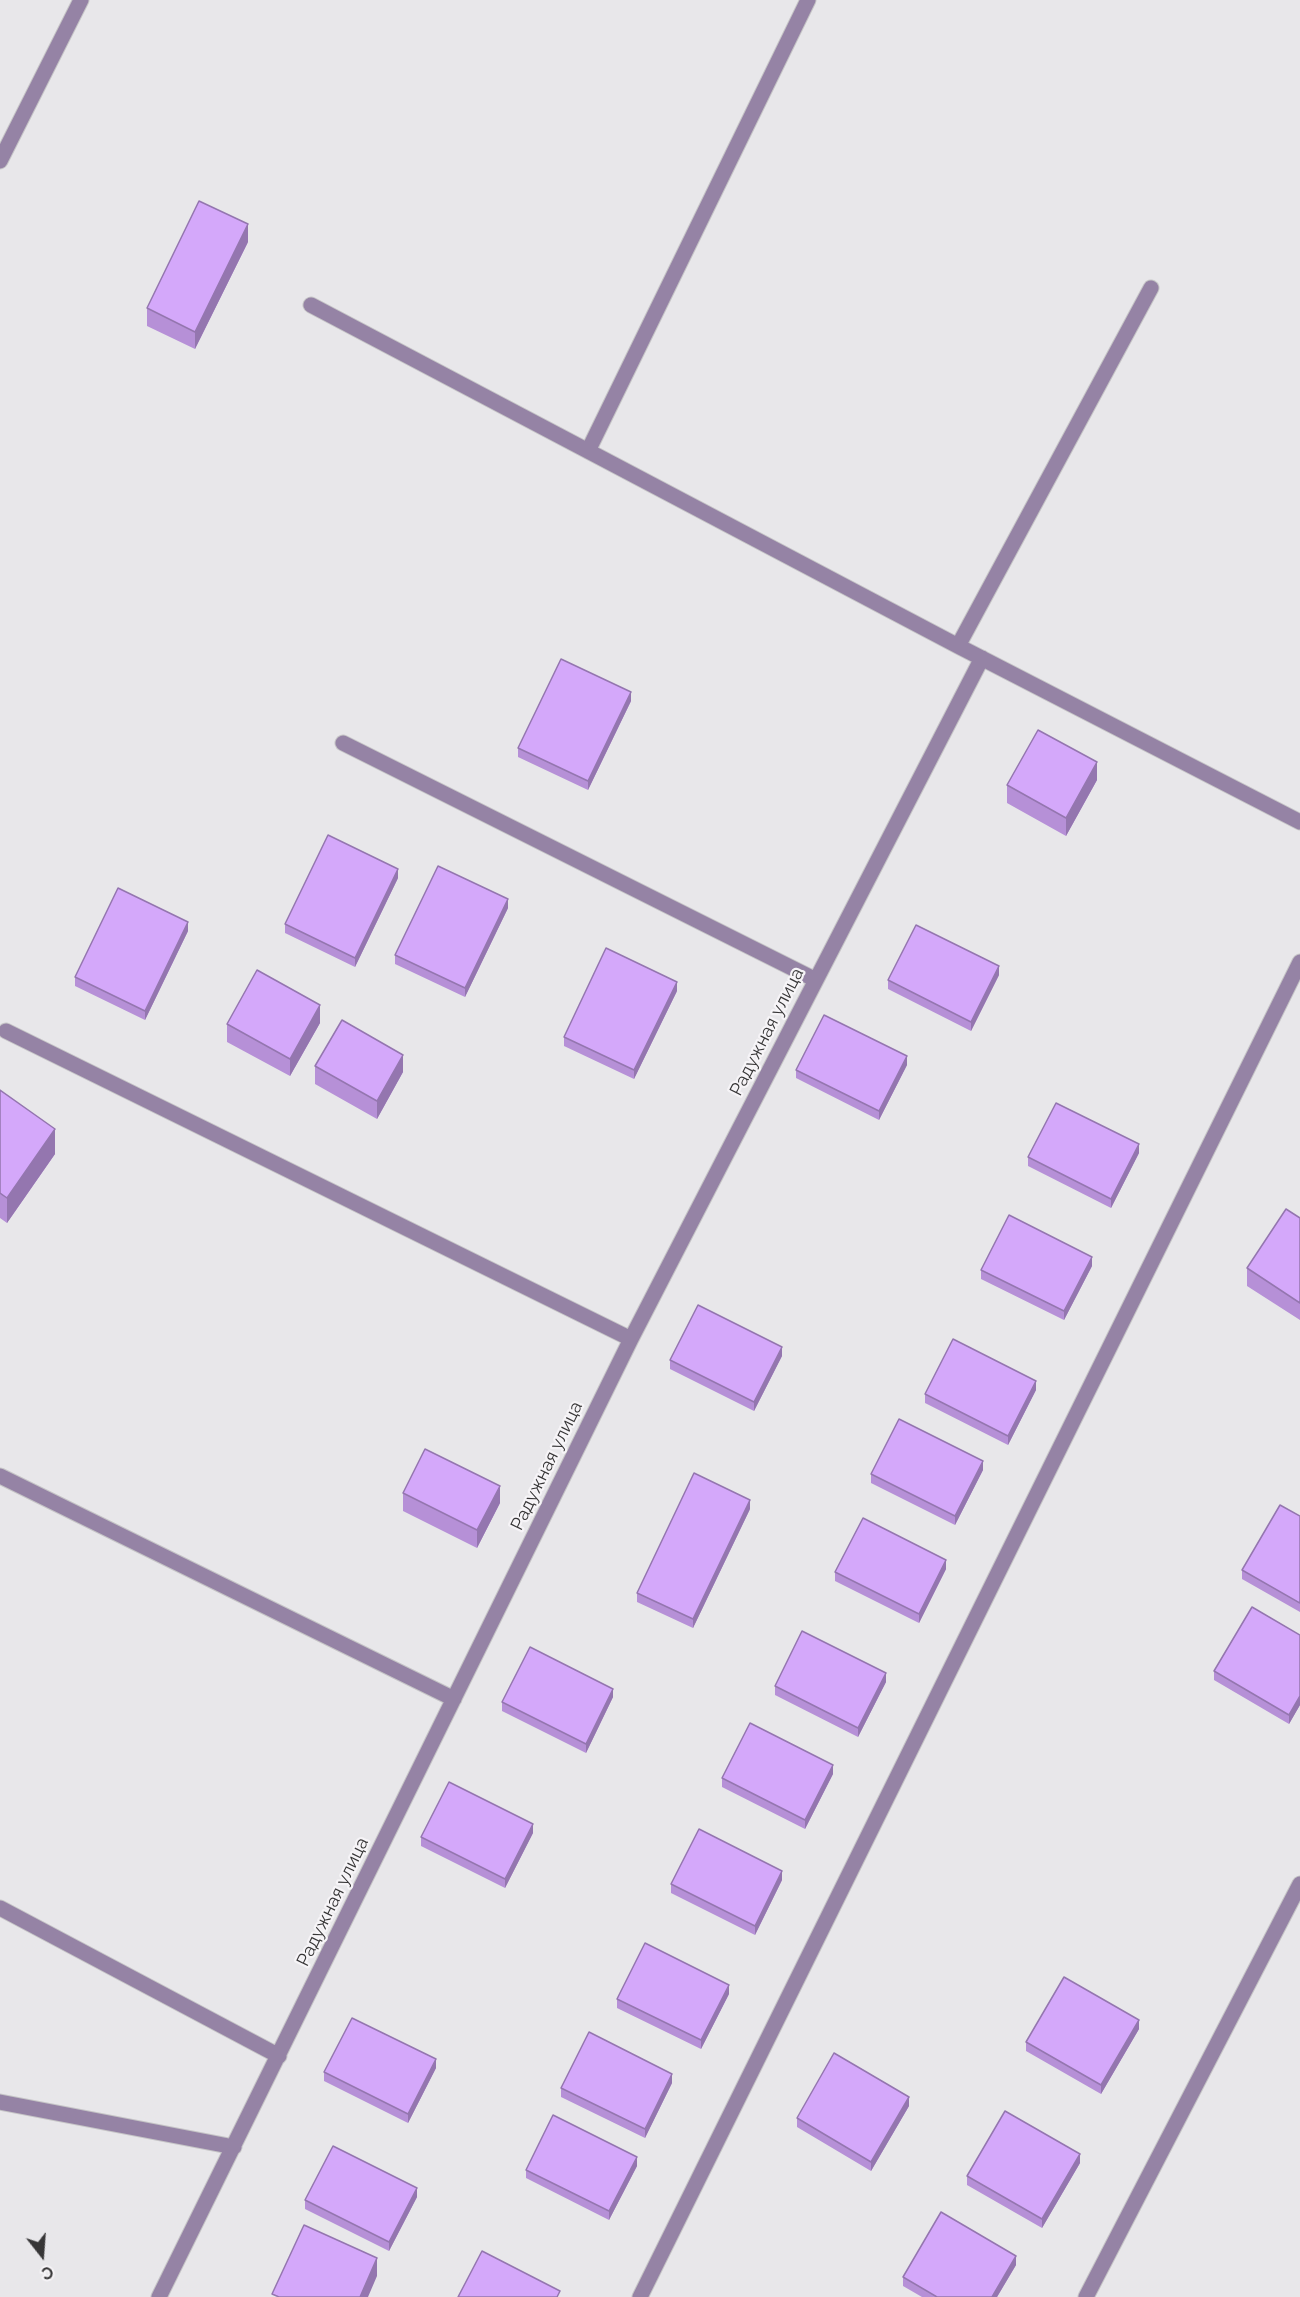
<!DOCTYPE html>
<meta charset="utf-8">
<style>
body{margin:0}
#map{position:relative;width:1300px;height:2297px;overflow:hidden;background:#e8e7ea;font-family:Raleway,sans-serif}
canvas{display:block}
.north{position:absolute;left:12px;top:2225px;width:60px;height:60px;-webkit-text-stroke:4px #f6f4f7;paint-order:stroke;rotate:163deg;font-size:16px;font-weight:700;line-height:24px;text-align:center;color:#373637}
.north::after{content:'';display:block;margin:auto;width:21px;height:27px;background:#373637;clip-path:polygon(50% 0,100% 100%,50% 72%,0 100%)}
</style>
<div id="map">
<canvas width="1300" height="2297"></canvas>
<div class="north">С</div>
</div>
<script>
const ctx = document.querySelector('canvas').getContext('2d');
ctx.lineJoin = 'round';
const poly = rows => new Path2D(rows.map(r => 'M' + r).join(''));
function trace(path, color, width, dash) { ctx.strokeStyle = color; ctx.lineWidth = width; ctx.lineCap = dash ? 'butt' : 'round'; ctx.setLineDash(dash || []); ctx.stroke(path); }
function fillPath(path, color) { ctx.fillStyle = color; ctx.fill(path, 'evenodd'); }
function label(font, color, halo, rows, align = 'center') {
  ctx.font = font + ' Raleway,sans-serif'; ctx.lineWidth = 4.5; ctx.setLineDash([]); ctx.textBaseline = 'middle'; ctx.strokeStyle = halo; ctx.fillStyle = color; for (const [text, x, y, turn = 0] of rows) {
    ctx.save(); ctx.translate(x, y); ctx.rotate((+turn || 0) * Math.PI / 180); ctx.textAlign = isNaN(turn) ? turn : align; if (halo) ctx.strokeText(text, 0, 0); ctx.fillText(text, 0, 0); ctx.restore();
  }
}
const minor = poly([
 [0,161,81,0],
 [311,305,958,646,1300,822],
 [588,451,808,0],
 [958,646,1151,288],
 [343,743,816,980],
 [6,1031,631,1339],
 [0,1476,454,1699],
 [0,1908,279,2056],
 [0,2102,234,2147],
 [159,2297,631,1339,982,658],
 [640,2297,1300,962],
 [1086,2297,1300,1884]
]);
trace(minor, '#c5c4c6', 17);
trace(minor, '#9583a5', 15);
fillPath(poly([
 [248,242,195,349,147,326,147,308],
 [631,701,588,790,518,757,518,748],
 [1097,780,1066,836,1007,803,1007,785],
 [398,878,355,967,285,933,285,924],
 [508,908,465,997,395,964,395,955],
 [188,931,145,1020,75,986,75,977],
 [999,975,971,1031,888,989,888,980],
 [677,991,634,1079,564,1046,564,1037],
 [320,1023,290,1076,227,1042,227,1024],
 [907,1065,879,1120,796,1078,796,1070],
 [315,1066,403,1072,377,1119,315,1084],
 [0,1090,55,1154,7,1223,0,1218],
 [1139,1153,1111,1208,1028,1166,1028,1157],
 [1300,1218,1300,1320,1247,1286,1247,1268],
 [1092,1266,1064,1320,981,1279,981,1270],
 [782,1356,754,1411,670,1369,670,1360],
 [1036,1390,1008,1445,925,1403,925,1394],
 [983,1470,955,1525,871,1483,871,1474],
 [403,1493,500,1503,477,1548,403,1511],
 [750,1509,693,1628,637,1602,637,1593],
 [1300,1516,1300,1612,1242,1579,1242,1570],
 [946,1569,919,1623,835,1581,835,1572],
 [1300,1635,1300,1705,1289,1724,1214,1680,1214,1671],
 [886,1682,858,1737,775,1695,775,1686],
 [613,1697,586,1753,502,1711,502,1702],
 [833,1774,805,1829,722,1787,722,1778],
 [533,1833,505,1888,421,1846,421,1837],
 [782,1880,755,1935,671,1893,671,1884],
 [729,1994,701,2049,617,2008,617,1999],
 [1139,2029,1101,2094,1026,2051,1026,2042],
 [436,2068,408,2123,324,2081,324,2072],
 [672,2083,645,2138,561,2097,561,2088],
 [909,2106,871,2171,797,2127,797,2118],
 [1080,2163,1042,2228,967,2185,967,2176],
 [637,2166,609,2220,526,2178,526,2170],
 [417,2197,389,2251,305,2209,305,2200],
 [1016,2265,997,2297,922,2297,903,2286,903,2277]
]), '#b690d7');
fillPath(poly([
 [248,224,248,242,195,349,195,332],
 [631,692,631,701,588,790,588,781],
 [1097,762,1097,780,1066,836,1066,818],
 [398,869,398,878,355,967,355,958],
 [508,899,508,908,465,997,465,988],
 [188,922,188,931,145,1020,145,1011],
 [999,966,999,975,971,1031,971,1022],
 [677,982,677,991,634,1079,634,1070],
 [320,1005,320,1023,290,1076,290,1059],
 [403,1055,403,1072,377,1119,377,1101],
 [907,1056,907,1065,879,1120,879,1111],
 [55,1129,55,1154,7,1223,7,1198],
 [1139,1144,1139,1153,1111,1208,1111,1199],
 [1092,1257,1092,1266,1064,1320,1064,1311],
 [782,1347,782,1356,754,1411,754,1402],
 [1036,1381,1036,1390,1008,1445,1008,1436],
 [983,1461,983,1470,955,1525,955,1516],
 [500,1486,500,1503,477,1548,477,1530],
 [750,1500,750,1509,693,1628,693,1619],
 [946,1560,946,1569,919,1623,919,1614],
 [886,1673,886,1682,858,1737,858,1728],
 [613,1689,613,1697,586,1753,586,1744],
 [1300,1696,1300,1705,1289,1724,1289,1715],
 [833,1765,833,1774,805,1829,805,1820],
 [533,1824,533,1833,505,1888,505,1879],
 [782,1871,782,1880,755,1935,755,1926],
 [729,1985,729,1994,701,2049,701,2040],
 [1139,2020,1139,2029,1101,2094,1101,2085],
 [436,2059,436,2068,408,2123,408,2114],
 [672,2074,672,2083,645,2138,645,2129],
 [909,2097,909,2106,871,2171,871,2162],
 [1080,2154,1080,2163,1042,2228,1042,2219],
 [637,2157,637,2166,609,2220,609,2211],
 [417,2188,417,2197,389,2251,389,2242],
 [1016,2256,1016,2265,997,2297,992,2297],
 [377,2258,377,2276,368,2297,360,2297]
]), '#9476af');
const building = poly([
 [199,201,248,224,195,332,147,308,199,201],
 [561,659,631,692,588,781,518,748,561,659],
 [1038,730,1097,762,1066,818,1007,785,1038,730],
 [328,835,398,869,355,958,285,924,328,835],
 [438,866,508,899,465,988,395,955,438,866],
 [118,888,188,922,145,1011,75,977,118,888],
 [916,925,999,966,971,1022,888,980,916,925],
 [606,948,677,982,634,1070,564,1037,606,948],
 [257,970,320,1005,290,1059,227,1024,257,970],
 [824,1015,907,1056,879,1111,796,1070,824,1015],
 [342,1020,403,1055,377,1101,315,1066,342,1020],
 [0,1090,55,1129,7,1198,0,1193,0,1090],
 [1056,1103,1139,1144,1111,1199,1028,1157,1056,1103],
 [1286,1209,1300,1218,1300,1303,1247,1268,1286,1209],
 [1009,1215,1092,1257,1064,1311,981,1270,1009,1215],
 [698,1305,782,1347,754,1402,670,1360,698,1305],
 [953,1339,1036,1381,1008,1436,925,1394,953,1339],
 [899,1419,983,1461,955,1516,871,1474,899,1419],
 [425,1449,500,1486,477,1530,403,1493,425,1449],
 [694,1473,750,1500,693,1619,637,1593,694,1473],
 [1280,1505,1300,1516,1300,1603,1242,1570,1280,1505],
 [863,1518,946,1560,919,1614,835,1572,863,1518],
 [1252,1607,1300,1635,1300,1696,1289,1715,1214,1671,1252,1607],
 [802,1631,886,1673,858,1728,775,1686,802,1631],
 [530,1647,613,1689,586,1744,502,1702,530,1647],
 [750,1723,833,1765,805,1820,722,1778,750,1723],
 [449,1782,533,1824,505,1879,421,1837,449,1782],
 [699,1829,782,1871,755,1926,671,1884,699,1829],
 [645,1943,729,1985,701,2040,617,1999,645,1943],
 [1064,1977,1139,2020,1101,2085,1026,2042,1064,1977],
 [352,2018,436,2059,408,2114,324,2072,352,2018],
 [589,2032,672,2074,645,2129,561,2088,589,2032],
 [834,2053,909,2097,871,2162,797,2118,834,2053],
 [1005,2111,1080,2154,1042,2219,967,2176,1005,2111],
 [553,2115,637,2157,609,2211,526,2170,553,2115],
 [333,2146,417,2188,389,2242,305,2200,333,2146],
 [941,2212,1016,2256,992,2297,937,2297,903,2277,941,2212],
 [304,2225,377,2258,360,2297,279,2297,272,2294,304,2225],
 [482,2251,560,2291,557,2297,458,2297,482,2251]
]);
fillPath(building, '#d4a8fa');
trace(building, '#9476af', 1.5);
label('18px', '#373637', '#f6f4f7', [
 ["Радужная улица",767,1032,-63],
 ["Радужная улица",547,1466,-64],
 ["Радужная улица",333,1902,-64]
]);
</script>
